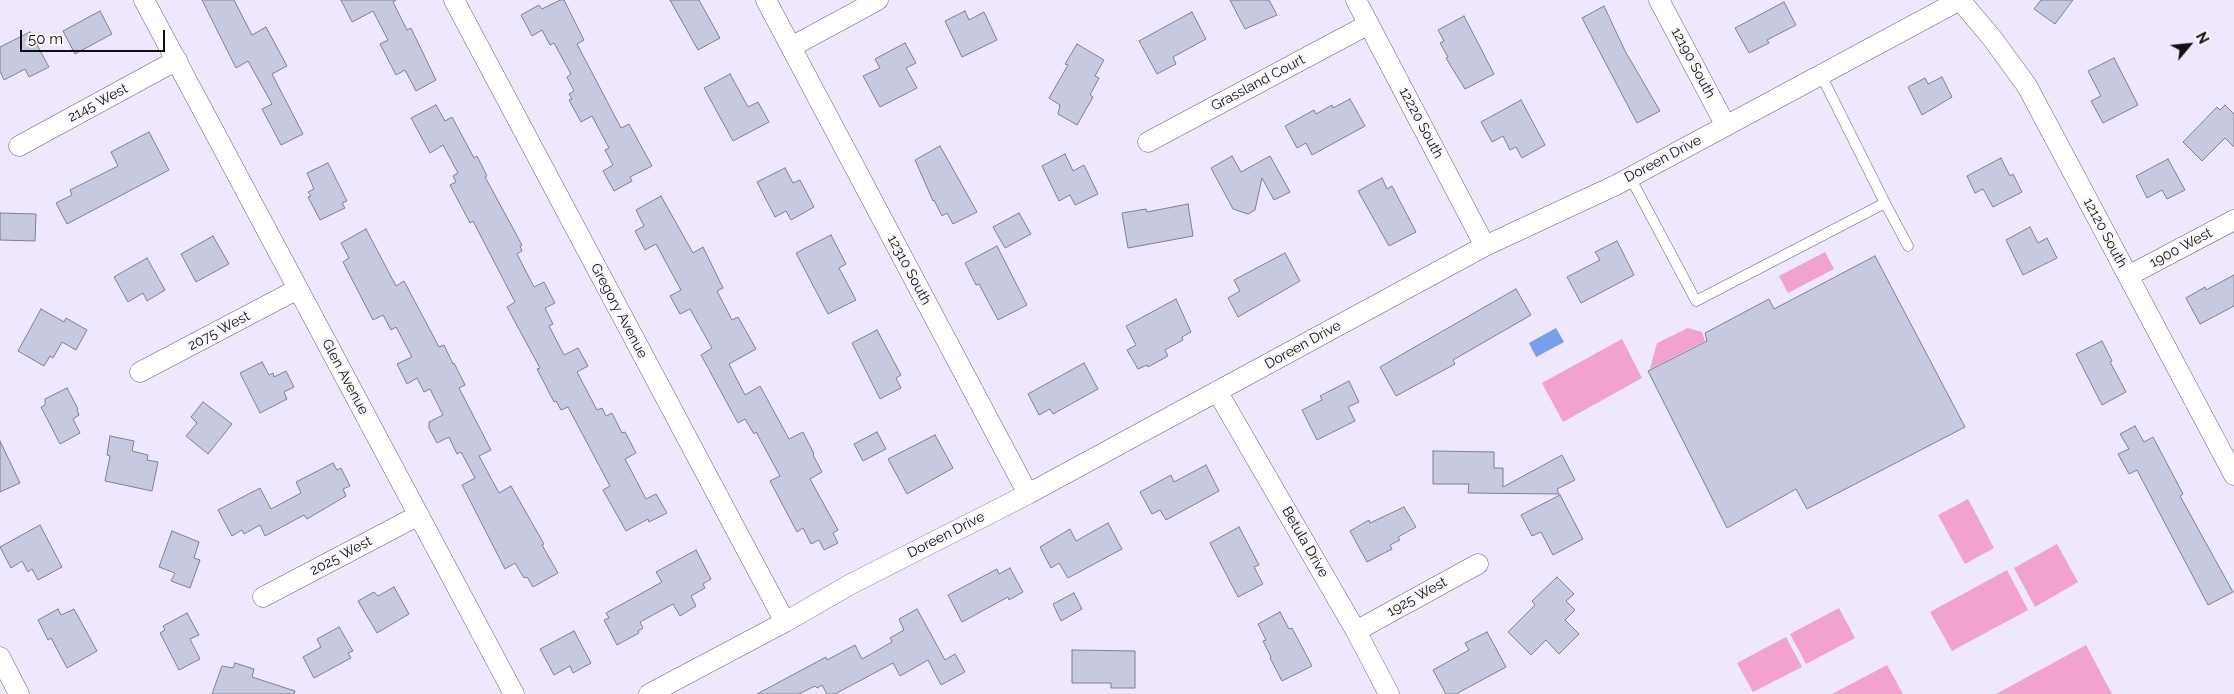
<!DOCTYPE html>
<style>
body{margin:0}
#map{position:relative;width:2234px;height:694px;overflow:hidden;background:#efe7fd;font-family:Raleway,sans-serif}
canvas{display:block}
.north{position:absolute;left:2164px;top:20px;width:50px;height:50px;-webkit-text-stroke:4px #faf8fc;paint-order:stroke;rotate:62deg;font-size:14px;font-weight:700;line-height:20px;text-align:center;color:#100d14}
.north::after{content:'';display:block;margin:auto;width:18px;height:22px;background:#100d14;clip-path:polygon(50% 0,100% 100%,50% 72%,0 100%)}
.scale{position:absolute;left:20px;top:30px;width:145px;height:22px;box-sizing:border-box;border:2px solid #100d14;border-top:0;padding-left:6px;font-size:15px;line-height:18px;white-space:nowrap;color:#100d14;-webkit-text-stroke:4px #faf8fc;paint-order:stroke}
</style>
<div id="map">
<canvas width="2234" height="694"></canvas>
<div class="north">N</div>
<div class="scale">50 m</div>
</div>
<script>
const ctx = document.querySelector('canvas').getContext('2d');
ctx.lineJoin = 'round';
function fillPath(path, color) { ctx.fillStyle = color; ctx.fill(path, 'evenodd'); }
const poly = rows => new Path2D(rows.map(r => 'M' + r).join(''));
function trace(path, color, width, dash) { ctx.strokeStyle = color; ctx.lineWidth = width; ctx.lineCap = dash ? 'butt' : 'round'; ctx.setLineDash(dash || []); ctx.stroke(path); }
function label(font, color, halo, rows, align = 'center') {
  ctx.font = font + ' Raleway,sans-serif'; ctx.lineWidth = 4.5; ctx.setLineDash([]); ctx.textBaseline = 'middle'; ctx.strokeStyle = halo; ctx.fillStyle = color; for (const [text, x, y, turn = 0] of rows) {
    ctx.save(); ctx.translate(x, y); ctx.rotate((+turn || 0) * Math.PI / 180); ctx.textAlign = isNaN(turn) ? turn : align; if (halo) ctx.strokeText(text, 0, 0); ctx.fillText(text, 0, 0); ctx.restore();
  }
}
fillPath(poly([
 [1825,252,1834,269,1788,293,1779,276],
 [1688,328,1702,332,1705,341,1650,369,1657,343],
 [1622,339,1642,378,1563,422,1542,383],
 [1968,499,1994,548,1965,564,1938,515],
 [2057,544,2078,582,2035,607,2014,568],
 [2007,570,2028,610,1952,651,1930,612],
 [1839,608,1855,638,1806,664,1790,634],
 [1786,637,1802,667,1753,692,1737,663],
 [2086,645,2112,694,1996,694],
 [1887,665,1903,694,1832,694]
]), '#f2a2d1');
fillPath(poly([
 [1556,328,1564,342,1536,357,1529,343]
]), '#769fea');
const building = poly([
 [202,0,234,0,252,35,266,27,287,66,272,74,303,134,281,145,262,109,272,104,248,61,236,68,202,0],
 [341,0,396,0,393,2,407,30,411,28,436,80,416,91,405,70,396,75,380,44,388,40,373,11,352,22,341,0],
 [560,0,564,0,584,40,577,44,621,128,629,124,652,166,630,177,632,181,614,191,603,171,613,165,605,150,609,148,592,116,581,122,569,100,572,99,569,94,574,91,567,77,571,74,554,43,550,45,542,30,532,36,521,15,539,5,542,9,560,0],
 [670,0,699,0,720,38,698,50,670,0],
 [1230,0,1269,0,1277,15,1245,29,1230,0],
 [2041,0,2073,0,2055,24,2034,9,2041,0],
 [1784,2,1796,25,1767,40,1769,43,1749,53,1735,28,1784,2],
 [1604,6,1625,51,1660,111,1637,123,1582,18,1604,6],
 [100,11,112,34,75,54,63,31,100,11],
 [965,11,969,20,984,12,997,40,962,57,945,21,965,11],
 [1192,12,1206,39,1173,57,1176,64,1157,74,1139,41,1192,12],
 [1464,16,1494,74,1465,89,1446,58,1448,57,1440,43,1444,41,1438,30,1464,16],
 [30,32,49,67,29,77,25,69,4,80,0,71,0,47,30,32],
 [905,43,916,63,906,68,917,88,880,107,863,76,880,68,875,59,905,43],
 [1077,44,1104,60,1095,76,1099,78,1090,95,1093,97,1077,125,1058,114,1060,105,1049,98,1068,65,1065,64,1077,44],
 [2114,58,2138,105,2103,123,2091,101,2101,96,2088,71,2114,58],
 [730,74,748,107,758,102,769,122,733,141,704,88,730,74],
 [1942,77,1952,97,1922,115,1908,87,1925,78,1928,84,1942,77],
 [1350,99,1365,126,1312,155,1306,143,1297,148,1285,126,1314,110,1316,114,1332,105,1333,108,1350,99],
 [1521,100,1545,145,1522,158,1516,147,1510,150,1503,136,1492,142,1481,122,1521,100],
 [436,105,445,121,452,117,474,158,477,156,487,176,485,177,522,245,520,246,522,251,517,254,534,287,544,282,555,303,545,308,553,324,549,326,564,355,578,348,588,366,577,372,597,410,602,408,606,416,612,413,622,433,625,432,636,453,625,459,646,499,656,494,667,513,649,522,648,519,626,531,603,490,610,486,568,407,561,410,556,401,554,402,537,369,540,368,507,307,515,302,473,221,470,223,450,185,456,182,453,176,458,173,443,145,430,153,411,118,436,105],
 [2225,105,2234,114,2234,147,2225,138,2202,161,2183,142,2217,107,2220,110,2225,105],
 [149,132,169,170,67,224,56,203,72,195,70,190,118,166,111,152,149,132],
 [940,146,977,212,953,224,947,213,942,216,934,200,933,201,915,160,940,146],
 [1065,154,1073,171,1084,165,1098,194,1075,205,1070,195,1059,201,1042,166,1065,154],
 [1232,156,1241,172,1270,156,1290,192,1274,200,1262,178,1255,210,1248,214,1233,209,1211,168,1232,156],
 [2001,158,2010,176,2013,174,2022,192,1993,207,1983,189,1975,193,1967,176,2001,158],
 [2168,159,2185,190,2167,199,2162,190,2147,198,2136,176,2168,159],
 [328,163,347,201,342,203,345,208,320,220,308,197,311,196,308,192,314,189,307,173,328,163],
 [785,168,793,183,800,180,814,207,791,220,786,211,775,217,757,182,785,168],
 [1382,178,1387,189,1392,186,1416,232,1389,246,1358,191,1382,178],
 [661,196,693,253,703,247,723,288,717,291,732,320,738,317,756,349,729,364,745,395,760,386,789,439,803,432,814,454,813,455,822,472,810,479,838,530,833,533,838,543,824,550,819,540,811,544,803,528,797,532,770,481,780,476,756,432,754,434,745,419,738,423,701,355,712,348,690,309,680,314,670,296,681,290,656,244,645,250,635,231,644,226,636,210,661,196],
 [1188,204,1193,236,1128,248,1122,213,1146,209,1147,212,1188,204],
 [0,213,36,214,35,241,0,240,0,213],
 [1019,213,1031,234,1005,248,993,227,1019,213],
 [2030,227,2038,243,2047,238,2057,258,2023,275,2006,240,2030,227],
 [366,229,396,286,404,281,439,347,444,345,453,364,454,363,465,385,459,388,491,450,479,456,499,493,511,486,544,544,542,545,558,573,533,587,527,577,524,578,515,563,505,569,462,485,475,478,461,452,457,454,449,437,437,443,429,428,429,422,443,415,430,389,424,392,417,378,407,384,397,364,412,357,396,327,391,330,383,315,373,320,343,262,349,258,341,243,366,229],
 [831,235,846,264,839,268,856,300,828,314,796,253,831,235],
 [213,236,229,264,196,282,181,254,213,236],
 [1617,241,1634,275,1581,303,1567,277,1600,260,1595,252,1617,241],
 [997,246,1027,305,998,320,979,284,976,285,965,263,997,246],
 [1285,253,1300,281,1238,317,1228,298,1240,291,1234,280,1285,253],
 [1875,256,1965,427,1807,509,1796,489,1727,528,1648,371,1707,341,1705,333,1769,299,1774,309,1875,256],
 [147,258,165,290,147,301,143,293,128,302,114,277,147,258],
 [2234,275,2234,306,2200,324,2186,298,2205,287,2206,290,2234,275],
 [1516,289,1531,315,1453,360,1455,364,1396,396,1380,367,1516,289],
 [1176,299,1191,332,1182,337,1183,340,1165,350,1168,356,1148,367,1147,365,1138,369,1127,350,1136,345,1126,326,1176,299],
 [41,309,64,322,66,318,87,330,76,350,62,342,53,358,50,356,44,366,18,351,41,309],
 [877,330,901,375,896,378,901,388,880,399,852,343,877,330],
 [2102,341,2112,361,2110,362,2126,392,2102,405,2076,354,2102,341],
 [262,362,269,375,273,373,274,377,286,371,294,387,284,392,287,399,260,413,240,373,262,362],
 [1084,363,1098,389,1053,414,1050,409,1039,415,1028,394,1084,363],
 [1349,381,1359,402,1348,407,1355,421,1317,440,1302,410,1322,400,1320,396,1349,381],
 [67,388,78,409,77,410,79,415,73,419,80,433,60,444,41,407,45,405,45,399,67,388],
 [203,402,232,424,208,454,186,436,197,423,191,417,203,402],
 [2135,426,2144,442,2153,437,2183,494,2180,496,2233,592,2208,605,2137,470,2129,474,2118,454,2129,449,2120,434,2135,426],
 [877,432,886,449,863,461,854,444,877,432],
 [935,435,953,468,907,494,888,459,935,435],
 [110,436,134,441,132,451,148,455,147,460,158,462,152,491,105,481,110,456,107,455,110,436],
 [0,441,20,483,0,492,0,441],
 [1433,451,1494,452,1494,468,1503,468,1503,487,1562,455,1575,480,1557,489,1559,494,1468,493,1469,484,1433,484,1433,451],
 [333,463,337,470,341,468,350,486,343,489,346,496,307,519,304,515,265,536,260,525,244,534,242,530,232,536,218,510,260,488,271,509,301,493,296,482,333,463],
 [1206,465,1219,491,1166,520,1160,510,1152,514,1140,492,1171,475,1174,482,1206,465],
 [1560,495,1583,539,1553,555,1541,532,1532,536,1521,515,1560,495],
 [1404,507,1416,527,1398,537,1400,540,1390,545,1392,549,1367,562,1350,531,1369,520,1370,523,1404,507],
 [1108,523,1122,549,1068,578,1059,563,1051,568,1040,547,1070,529,1076,541,1108,523],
 [40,525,62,567,38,580,32,569,28,572,22,561,11,568,0,547,40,525],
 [1239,527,1259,565,1254,567,1263,584,1238,597,1210,543,1239,527],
 [172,531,199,542,194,558,200,560,190,588,171,581,175,573,159,567,172,531],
 [696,550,711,579,703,584,705,588,691,596,696,606,680,616,673,604,640,622,643,628,638,631,639,633,617,645,604,620,609,618,606,613,662,582,656,572,696,550],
 [1010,568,1023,592,1009,600,1008,597,962,622,948,595,997,569,999,574,1010,568],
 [1557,577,1574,594,1566,601,1575,610,1565,620,1579,634,1559,654,1546,640,1531,655,1508,632,1535,605,1532,601,1557,577],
 [394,587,409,614,377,633,358,601,374,592,378,596,394,587],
 [1074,593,1082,609,1061,621,1053,604,1074,593],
 [58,609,61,615,74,609,97,651,67,668,51,638,48,640,38,620,58,609],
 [917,609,945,660,955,654,965,672,941,685,928,660,900,676,893,663,835,694,827,694,822,685,817,688,815,686,799,694,757,694,826,657,827,660,855,645,862,659,892,642,890,638,904,630,899,619,917,609],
 [1280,612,1289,629,1292,628,1312,666,1282,681,1270,658,1271,657,1263,641,1266,640,1258,624,1280,612],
 [187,613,199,635,190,639,200,659,179,670,160,633,165,630,163,626,187,613],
 [339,627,353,651,348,653,351,658,314,678,303,657,321,647,317,639,339,627],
 [574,631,591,663,573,673,570,666,554,675,540,649,574,631],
 [1487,632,1506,667,1456,694,1446,694,1433,670,1469,650,1465,643,1487,632],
 [1072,650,1135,651,1135,688,1111,688,1111,683,1072,683,1072,650],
 [235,663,254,669,252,677,295,691,294,694,212,694,222,666,233,668,235,663]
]);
fillPath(building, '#c7c9df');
trace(building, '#7d7f93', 1);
const lane = poly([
 [1630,177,1696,301,1885,203,1821,75],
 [1885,203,1908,246]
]);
const street = poly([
 [144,0,514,694],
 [454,0,785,622],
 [766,0,1028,494],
 [1356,0,1485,246],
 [1659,0,1726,126],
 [1960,0,1992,38,2027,86,2234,475],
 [791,47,878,0],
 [1148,142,1369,24],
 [19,146,177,60],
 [2128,276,2234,220],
 [140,372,298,289],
 [1217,391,1356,631,1389,694],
 [263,597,419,515],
 [1356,631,1478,564],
 [0,657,19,694],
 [649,694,785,622,851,584,1028,494,1485,246,1616,185,1960,0]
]);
trace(lane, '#6a6275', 11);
trace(street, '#6a6275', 21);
trace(lane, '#fff', 10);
trace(street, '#fff', 20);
label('14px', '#100d14', '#faf8fc', [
 ["12190 South",1693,63,62],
 ["Grassland Court",1258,83,-28],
 ["2145 West",98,103,-28],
 ["12220 South",1421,123,62],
 ["Doreen Drive",1663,159,-28],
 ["12120 South",2105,233,62],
 ["1900 West",2181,248,-28],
 ["12310 South",909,270,62],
 ["Gregory Avenue",619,311,62],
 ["2075 West",219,331,-28],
 ["Doreen Drive",1303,345,-29],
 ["Glen Avenue",345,377,62],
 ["Doreen Drive",946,535,-27],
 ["Betula Drive",1305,542,60],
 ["2025 West",341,556,-28],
 ["1925 West",1417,597,-29]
]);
</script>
